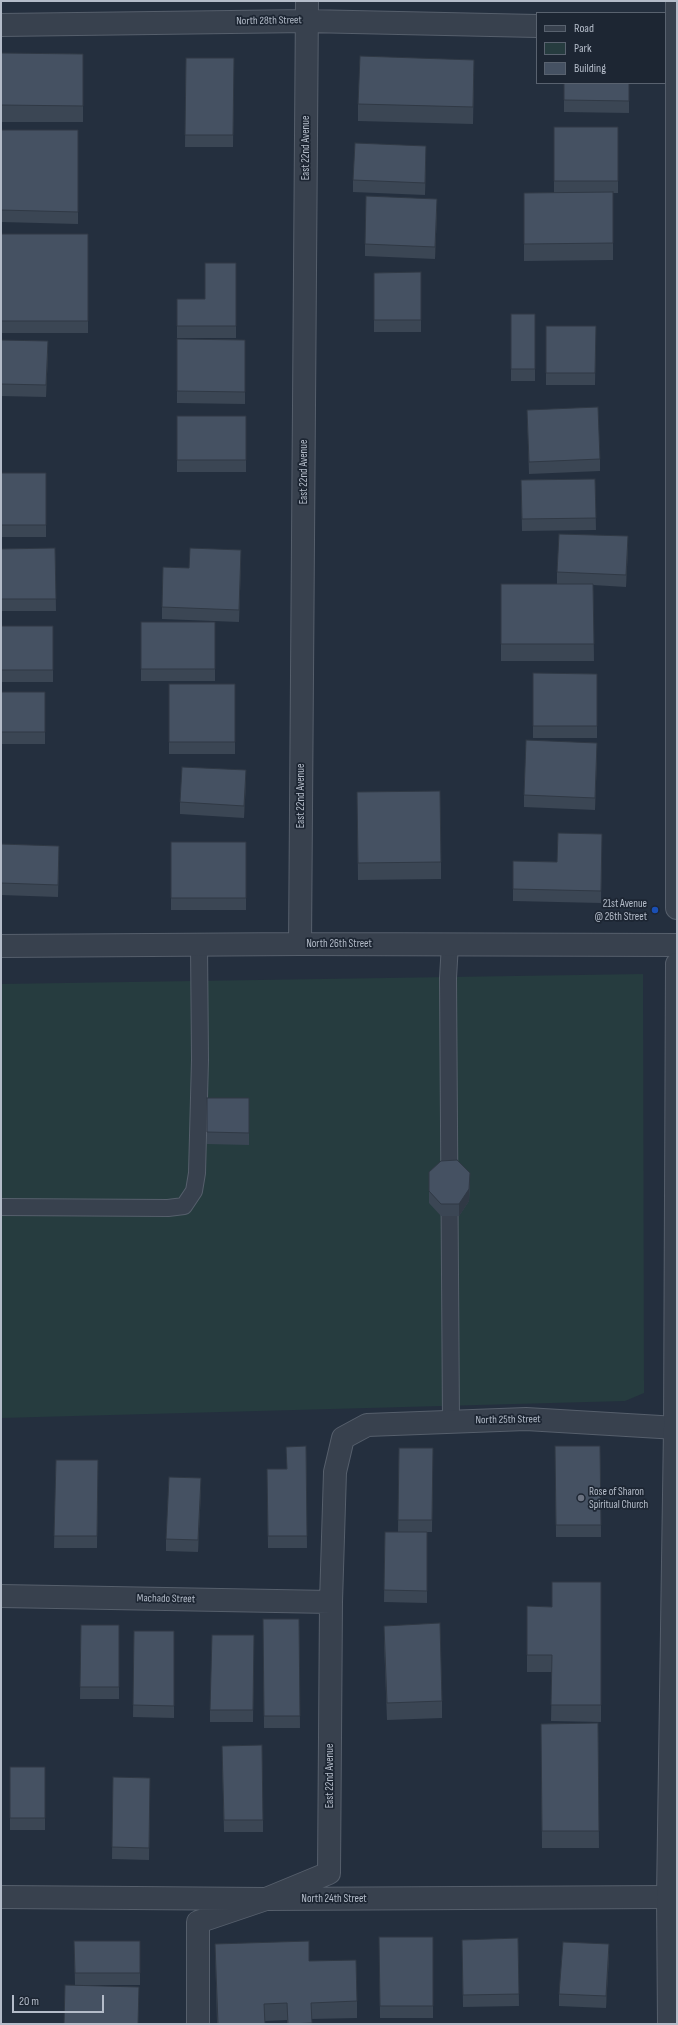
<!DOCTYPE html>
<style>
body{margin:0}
#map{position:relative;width:678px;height:2025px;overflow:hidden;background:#242f3e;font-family:"Sofia Sans Condensed",sans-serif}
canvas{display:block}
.frame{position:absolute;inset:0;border:2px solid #b4bcc9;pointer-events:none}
.legend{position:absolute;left:536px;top:12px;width:130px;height:72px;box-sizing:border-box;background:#1d2633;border:1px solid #59626f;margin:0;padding:5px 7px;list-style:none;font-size:12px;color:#b4bcc9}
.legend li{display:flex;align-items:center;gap:8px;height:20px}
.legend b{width:20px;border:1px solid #59626f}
.scale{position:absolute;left:12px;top:1995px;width:92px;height:18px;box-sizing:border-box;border:2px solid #b4bcc9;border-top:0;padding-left:5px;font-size:12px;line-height:14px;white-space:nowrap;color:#b4bcc9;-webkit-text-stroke:3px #1d2633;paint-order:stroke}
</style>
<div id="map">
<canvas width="678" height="2025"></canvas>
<div class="frame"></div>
<ul class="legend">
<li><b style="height:5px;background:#38414e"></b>Road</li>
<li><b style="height:11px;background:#263c3f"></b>Park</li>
<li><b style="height:11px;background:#455162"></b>Building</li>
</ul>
<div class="scale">20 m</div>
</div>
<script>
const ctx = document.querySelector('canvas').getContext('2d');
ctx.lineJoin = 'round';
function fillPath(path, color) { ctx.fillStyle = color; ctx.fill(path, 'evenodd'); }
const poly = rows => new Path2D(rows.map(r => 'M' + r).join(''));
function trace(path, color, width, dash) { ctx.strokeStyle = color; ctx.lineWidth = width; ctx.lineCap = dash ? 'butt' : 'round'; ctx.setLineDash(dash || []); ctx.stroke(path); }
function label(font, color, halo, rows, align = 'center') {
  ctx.font = font + ' "Sofia Sans Condensed",sans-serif'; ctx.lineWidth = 3.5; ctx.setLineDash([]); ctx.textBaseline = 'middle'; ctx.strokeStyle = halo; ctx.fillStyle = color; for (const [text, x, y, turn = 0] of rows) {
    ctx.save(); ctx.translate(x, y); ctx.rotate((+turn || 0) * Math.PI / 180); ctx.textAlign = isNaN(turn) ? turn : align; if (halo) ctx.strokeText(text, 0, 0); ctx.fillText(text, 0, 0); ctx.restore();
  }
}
fillPath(poly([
 [643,974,644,1393,625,1401,1,1418,1,984]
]), '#263c3f');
const service = poly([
 [450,944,448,978,451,1421],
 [1,1207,168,1208,184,1206,194,1191,197,1173,200,1060,199,945]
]);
const minor = poly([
 [1,25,307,21,537,26],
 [300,944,307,1],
 [1,946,300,944,677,945],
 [1,1596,331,1602],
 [1,1897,266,1899,668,1897],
 [198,2024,198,1922,266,1899,329,1873,331,1602,335,1472,343,1438,367,1425,526,1419,677,1428]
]);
const tertiary = poly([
 [677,1,677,908],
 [669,2024,668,1897,675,1428,677,964]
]);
trace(service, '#565f6c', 18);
trace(minor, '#565f6c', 24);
trace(tertiary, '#565f6c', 24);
trace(service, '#38414e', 16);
trace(minor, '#38414e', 22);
trace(tertiary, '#38414e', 22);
fillPath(poly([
 [1,53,83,54,83,122,1,122],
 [186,58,234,58,233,147,185,147],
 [474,76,473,124,358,121,358,104],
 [564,83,629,83,629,113,564,112],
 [554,127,618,127,618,193,613,193,613,260,524,261,524,193,554,193],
 [1,130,78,130,78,224,1,222],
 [426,158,425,195,353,192,353,180],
 [437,211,435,259,365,256,365,244],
 [1,234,88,234,88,333,1,333],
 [236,263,236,338,177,338,177,299,205,299],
 [421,272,421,332,374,332,374,273],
 [511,314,535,314,535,381,511,381],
 [546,326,596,326,595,385,546,385],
 [177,339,245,340,245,404,177,403],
 [1,340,48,353,46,397,1,396],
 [527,410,600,459,600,471,529,474],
 [177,416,246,416,246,472,177,472],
 [1,473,46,473,46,537,1,537],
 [595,479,596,530,522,531,521,480],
 [55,548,56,611,1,611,1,549],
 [628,548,626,587,593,585,594,661,501,661,501,584,557,584,557,572],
 [241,562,239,622,162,619,162,607,189,568],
 [141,622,215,622,215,681,141,681],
 [1,626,53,626,53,682,1,682],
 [533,673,597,674,597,738,533,738],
 [169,684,235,684,235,754,169,754],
 [1,692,45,692,45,744,1,744],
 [597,755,595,810,524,807,524,795],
 [246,782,244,818,180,814,180,802],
 [357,792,441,862,441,879,358,880],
 [602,834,601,903,513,901,513,861,557,862],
 [171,842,246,842,246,910,171,910],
 [1,844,59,858,58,897,1,895],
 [207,1098,249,1098,249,1145,207,1144],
 [429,1172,470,1185,469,1201,459,1216,441,1216,429,1203],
 [306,1446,307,1548,268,1548,267,1469,286,1469],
 [555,1446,600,1446,601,1537,556,1537],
 [399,1448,433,1448,432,1532,398,1532],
 [56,1460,98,1460,97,1548,54,1548],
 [201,1490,198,1552,166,1551,166,1539],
 [385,1532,427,1532,427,1603,384,1602],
 [601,1582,601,1722,551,1721,552,1672,527,1672,527,1606,552,1607],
 [263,1619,299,1619,300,1728,264,1728],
 [81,1625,119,1625,119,1699,80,1699],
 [384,1626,442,1701,442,1718,387,1720,384,1642],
 [134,1631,174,1631,174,1718,133,1717],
 [254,1635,253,1722,210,1722,210,1710],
 [598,1723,599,1848,542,1848,541,1724],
 [222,1758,263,1820,263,1832,224,1832],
 [10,1767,45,1767,45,1830,10,1830],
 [113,1777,150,1778,149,1860,112,1859],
 [379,1937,433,1937,433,2018,380,2018],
 [518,1938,519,2006,463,2007,462,1940],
 [74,1941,140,1941,140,1985,75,1985],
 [215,1944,309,1961,357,2001,357,2018,311,2019,312,2024,287,2024,287,2020,265,2021,265,2024,217,2024],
 [609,1956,606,2008,559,2006,559,1994]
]), '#3b4654');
fillPath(poly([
 [426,146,426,158,425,195,425,183],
 [437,199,437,211,435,259,435,247],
 [48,341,48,353,46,397,46,385],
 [628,536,628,548,626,587,626,575],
 [241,550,241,562,239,622,239,610],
 [597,743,597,755,595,810,595,798],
 [246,770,246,782,244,818,244,806],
 [470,1173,469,1201,459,1216,459,1204],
 [201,1478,201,1490,198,1552,198,1540],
 [609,1944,609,1956,606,2008,606,1996]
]), '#303945');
const building = poly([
 [1,53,83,54,83,106,1,105,1,53],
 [360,56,474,60,473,107,358,104,360,56],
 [186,58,234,58,233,135,185,135,186,58],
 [564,83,629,83,629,101,564,100,564,83],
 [554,127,618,127,618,181,554,181,554,127],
 [1,130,78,130,78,212,1,210,1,130],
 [355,143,426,146,425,183,353,180,355,143],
 [613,192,613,243,524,244,524,193,613,192],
 [366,196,437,199,435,247,365,244,366,196],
 [1,234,88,234,88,321,1,321,1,234],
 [205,263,236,263,236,326,177,326,177,299,205,299,205,263],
 [421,272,421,320,374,320,374,273,421,272],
 [511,314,535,314,535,369,511,369,511,314],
 [546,326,596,326,595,373,546,373,546,326],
 [177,339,245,340,245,392,177,391,177,339],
 [1,340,48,341,46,385,1,384,1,340],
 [598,407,600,459,529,462,527,410,598,407],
 [177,416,246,416,246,460,177,460,177,416],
 [1,473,46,473,46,525,1,525,1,473],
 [595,479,596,518,522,519,521,480,595,479],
 [559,534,628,536,626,575,557,572,559,534],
 [55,548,56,599,1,599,1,549,55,548],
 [190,548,241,550,239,610,162,607,163,567,189,568,190,548],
 [501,584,593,584,594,644,501,644,501,584],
 [141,622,215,622,215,669,141,669,141,622],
 [1,626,53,626,53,670,1,670,1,626],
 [533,673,597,674,597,726,533,726,533,673],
 [169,684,235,684,235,742,169,742,169,684],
 [1,692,45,692,45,732,1,732,1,692],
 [526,740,597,743,595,798,524,795,526,740],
 [182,767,246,770,244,806,180,802,182,767],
 [440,791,441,862,358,863,357,792,440,791],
 [558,833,602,834,601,891,513,889,513,861,557,862,558,833],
 [171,842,246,842,246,898,171,898,171,842],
 [1,844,59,846,58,885,1,883,1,844],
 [207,1098,249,1098,249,1133,207,1132,207,1098],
 [457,1160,470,1173,469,1189,459,1204,441,1204,429,1191,429,1172,441,1161,457,1160],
 [306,1446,307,1536,268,1536,267,1469,287,1469,286,1447,306,1446],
 [555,1446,600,1446,601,1525,556,1525,555,1446],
 [399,1448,433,1448,432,1520,398,1520,399,1448],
 [56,1460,98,1460,97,1536,54,1536,56,1460],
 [169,1477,201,1478,198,1540,166,1539,169,1477],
 [385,1532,427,1532,427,1591,384,1590,385,1532],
 [552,1582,601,1582,601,1705,551,1705,552,1655,527,1655,527,1606,552,1607,552,1582],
 [263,1619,299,1619,300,1716,264,1716,263,1619],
 [440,1623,442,1701,387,1703,384,1626,440,1623],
 [81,1625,119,1625,119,1687,80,1687,81,1625],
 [134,1631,174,1631,174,1706,133,1705,134,1631],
 [212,1635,254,1635,253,1710,210,1710,212,1635],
 [598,1723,599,1831,542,1831,541,1724,598,1723],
 [262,1745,263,1820,224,1820,222,1746,262,1745],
 [10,1767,45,1767,45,1818,10,1818,10,1767],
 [113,1777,150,1778,149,1848,112,1847,113,1777],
 [379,1937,433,1937,433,2006,380,2006,379,1937],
 [518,1938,519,1994,463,1995,462,1940,518,1938],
 [74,1941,140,1941,140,1973,75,1973,74,1941],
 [309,1941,309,1961,356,1960,357,2001,311,2003,312,2023,288,2024,287,2003,264,2004,265,2024,218,2024,215,1944,309,1941],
 [563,1942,609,1944,606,1996,559,1994,563,1942],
 [65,1985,139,1987,138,2024,64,2024,65,1985]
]);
fillPath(building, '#455162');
trace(building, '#303945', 1);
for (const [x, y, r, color] of [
 [655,910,4,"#1a4fb4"],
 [581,1498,4,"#6b7280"]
]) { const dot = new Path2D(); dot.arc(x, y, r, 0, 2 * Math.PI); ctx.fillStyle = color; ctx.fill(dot); trace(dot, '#1d2633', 1.5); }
label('11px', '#b4bcc9', '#1d2633', [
 ["North 28th Street",269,21,-1],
 ["East 22nd Avenue",306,148,-90],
 ["East 22nd Avenue",304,472,-90],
 ["East 22nd Avenue",301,796,-90],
 ["North 26th Street",339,944],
 ["North 25th Street",508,1420,-1],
 ["Machado Street",166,1599,1],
 ["East 22nd Avenue",330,1776,-90],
 ["North 24th Street",334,1899]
]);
label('11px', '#b4bcc9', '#1d2633', [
 ["21st Avenue",647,904],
 ["@ 26th Street",647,917],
 ["Rose of Sharon",589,1492,"left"],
 ["Spiritual Church",589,1505,"left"]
], 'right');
</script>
